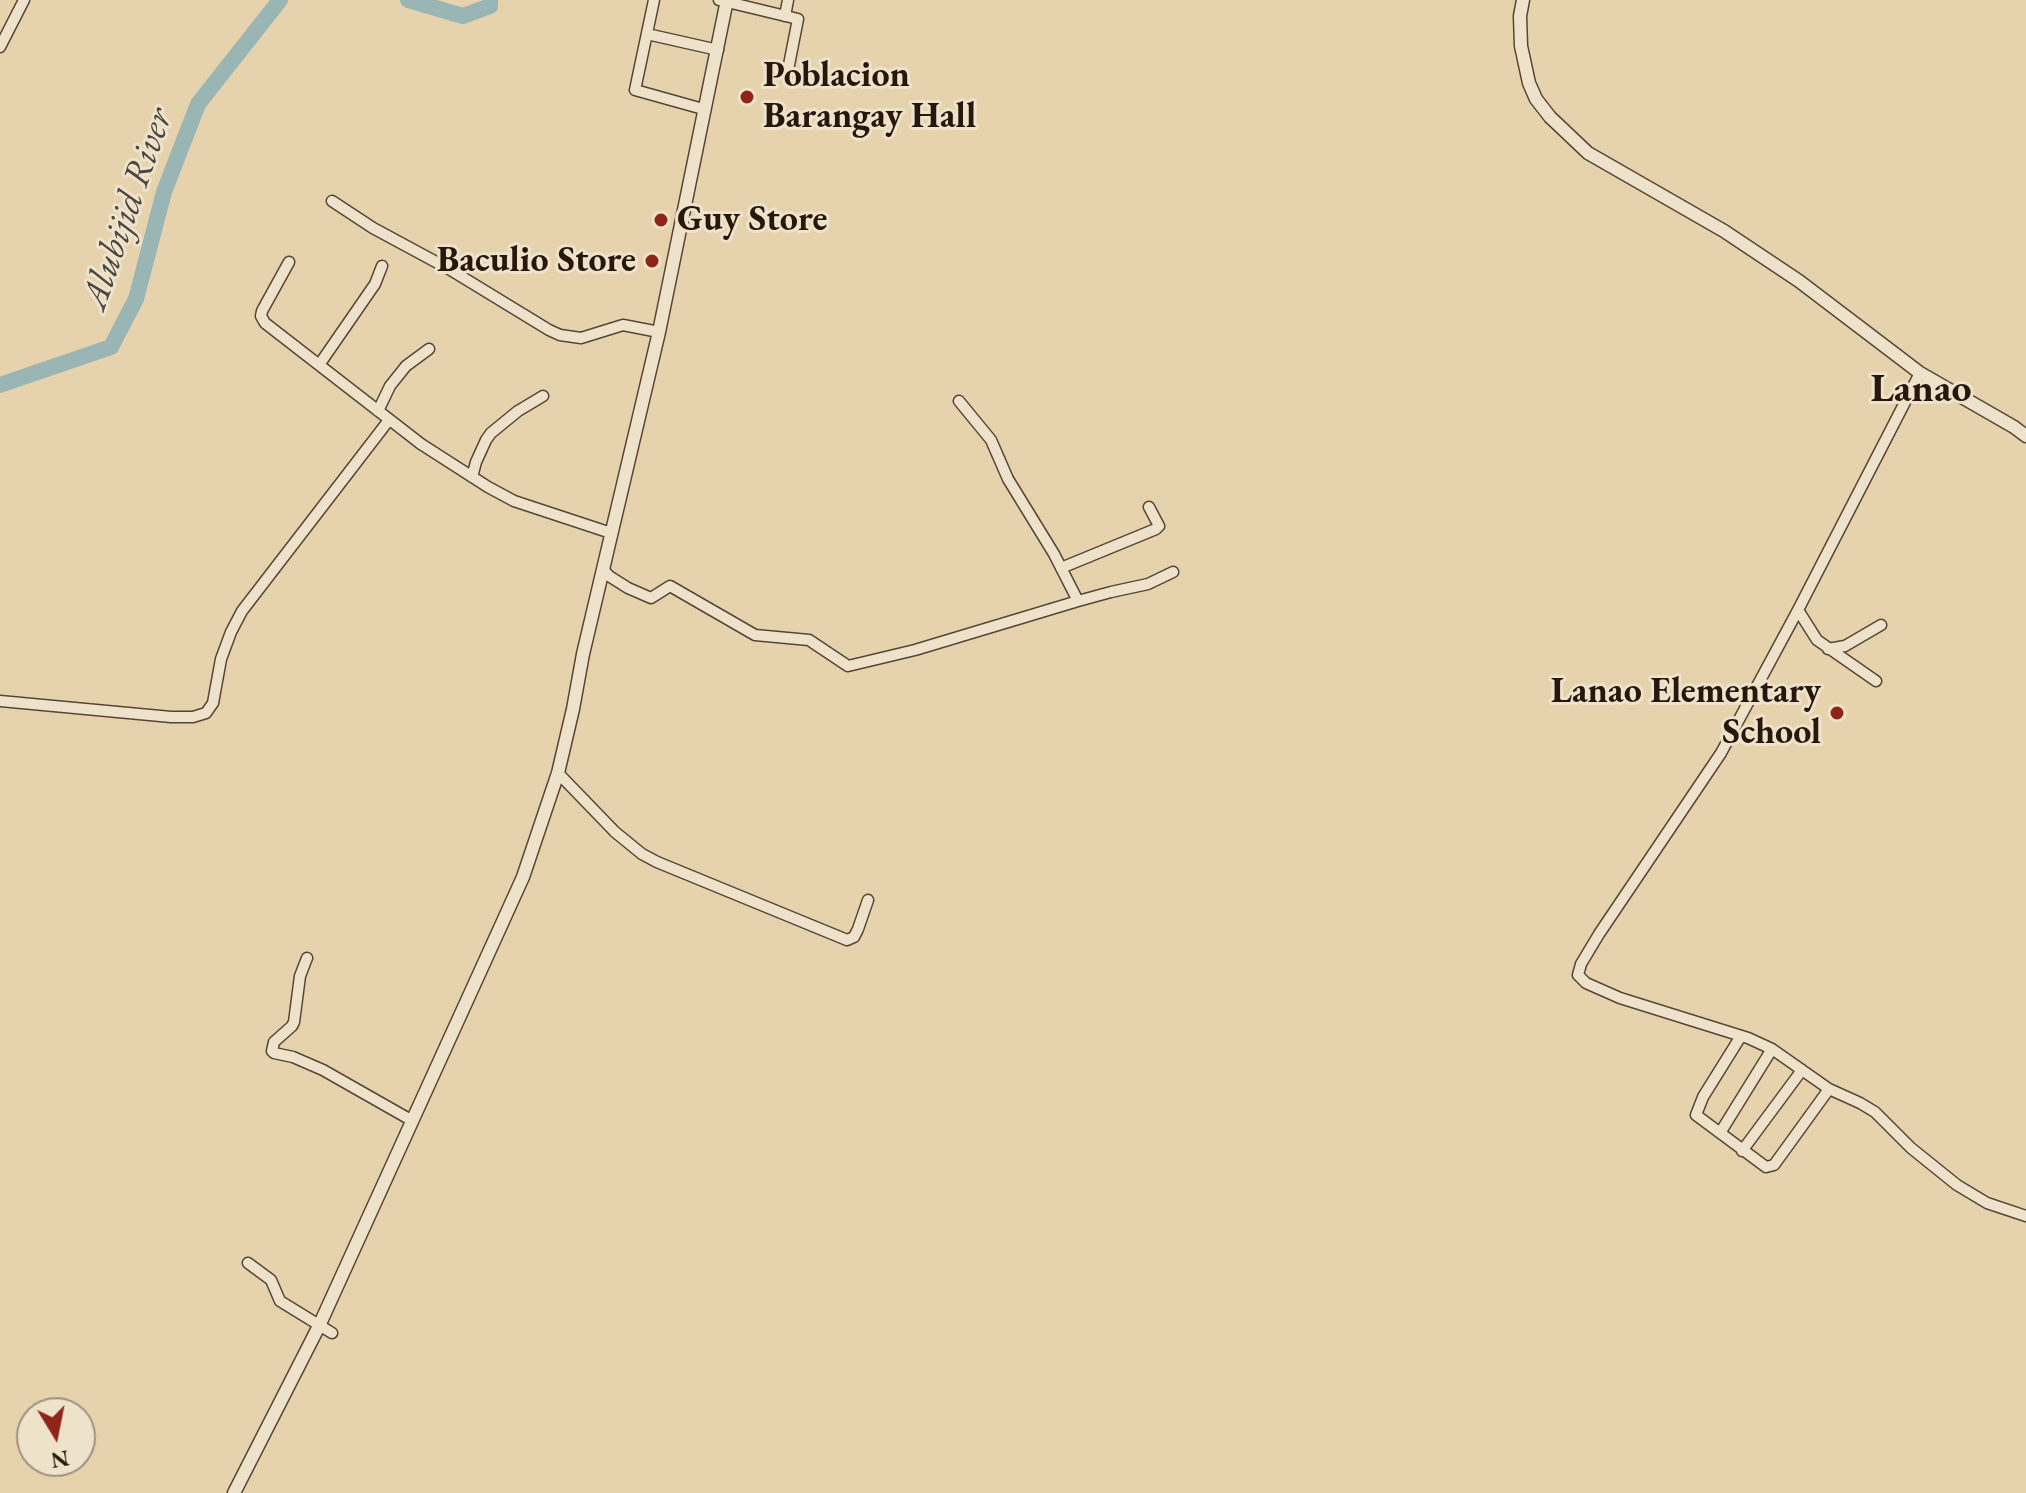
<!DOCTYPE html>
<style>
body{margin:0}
#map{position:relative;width:2026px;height:1493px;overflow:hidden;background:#e6d3ae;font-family:"EB Garamond",serif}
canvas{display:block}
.north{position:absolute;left:16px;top:1397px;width:80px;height:80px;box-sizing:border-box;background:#efe2ca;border:2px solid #9f917e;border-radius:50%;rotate:170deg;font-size:22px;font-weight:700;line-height:32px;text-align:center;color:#27170d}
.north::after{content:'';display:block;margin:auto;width:28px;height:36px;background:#8f2418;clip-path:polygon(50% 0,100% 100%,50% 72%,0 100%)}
</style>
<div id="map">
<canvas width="2026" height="1493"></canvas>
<div class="north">N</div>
</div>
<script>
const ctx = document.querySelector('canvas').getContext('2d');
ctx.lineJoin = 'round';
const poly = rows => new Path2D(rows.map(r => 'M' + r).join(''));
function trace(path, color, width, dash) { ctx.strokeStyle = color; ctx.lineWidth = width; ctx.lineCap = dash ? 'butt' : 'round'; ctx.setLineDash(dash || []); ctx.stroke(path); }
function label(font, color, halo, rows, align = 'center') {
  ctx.font = font + ' "EB Garamond",serif'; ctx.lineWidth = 6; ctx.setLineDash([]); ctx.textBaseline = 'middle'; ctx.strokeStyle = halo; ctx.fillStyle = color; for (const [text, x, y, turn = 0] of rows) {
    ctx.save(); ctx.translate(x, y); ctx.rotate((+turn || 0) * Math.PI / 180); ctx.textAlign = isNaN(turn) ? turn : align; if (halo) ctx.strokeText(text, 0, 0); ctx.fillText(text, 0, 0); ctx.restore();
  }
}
trace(poly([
 [408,0,463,16,490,6,490,0],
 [0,385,111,347,136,299,164,192,198,104,280,0]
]), '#99b6b4', 16);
const minor = poly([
 [654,0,635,90,703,109],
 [719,0,798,19,787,75],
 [785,16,788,0],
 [647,34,718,50],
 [0,47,24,0],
 [332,201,373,228,449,269,549,330,560,335,581,338,623,325,659,332],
 [289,262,262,311,261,316,265,323,421,444,488,487,514,501,611,533],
 [319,365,375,284,382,266],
 [1920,373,1798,610,1721,753,1599,934,1581,964,1578,975,1586,983,1620,998,1748,1038,1772,1049,1829,1089,1860,1103,1875,1112,1911,1148,1957,1185,1987,1203,2026,1216],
 [378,411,390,386,406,366,429,349],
 [472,477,476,462,486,440,491,433,518,411,543,396],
 [1061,568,1156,529,1159,526,1149,507],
 [603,569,609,576,628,588,651,598,670,586,755,635,809,640,848,666,915,650,1078,601,1054,554,1008,479,991,440,959,401],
 [1078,601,1111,592,1148,584,1173,572],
 [1798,610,1817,640,1876,681],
 [1828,649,1845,646,1881,625],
 [0,701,171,717,193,717,206,713,213,703,221,659,231,632,242,611,389,420],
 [558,773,615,832,642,854,657,862,847,940,854,937,858,929,868,900],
 [307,958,300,976,294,1022,292,1026,274,1042,272,1051,274,1053,293,1057,323,1070,411,1120],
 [1741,1036,1703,1097,1696,1115,1766,1167,1774,1165,1829,1089],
 [1720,1133,1772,1049],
 [1742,1151,1802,1070],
 [248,1263,271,1280,280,1301,332,1333]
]);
const tertiary = poly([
 [1523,0,1520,16,1521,46,1529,83,1536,99,1550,117,1588,153,1724,231,1799,281,1920,373,2014,427,2026,436],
 [234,1493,319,1326,504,919,523,877,558,773,573,709,583,654,659,332,727,0]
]);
trace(minor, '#574635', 13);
trace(tertiary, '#574635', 15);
trace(minor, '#efe2ca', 10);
trace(tertiary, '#efe2ca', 12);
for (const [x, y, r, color] of [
 [747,97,8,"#8f2418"],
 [661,220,8,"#8f2418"],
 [652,261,8,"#8f2418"],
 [1837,713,8,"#8f2418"]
]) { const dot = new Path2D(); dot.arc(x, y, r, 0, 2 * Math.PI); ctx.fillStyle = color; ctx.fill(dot); trace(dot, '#efe2ca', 3); }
label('bold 36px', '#27170d', '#efe2ca', [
 ["Poblacion",763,76],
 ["Barangay Hall",763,117],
 ["Guy Store",677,220],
 ["Baculio Store",636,261,"right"],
 ["Lanao Elementary",1821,692,"right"],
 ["School",1821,733,"right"]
], 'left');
label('italic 38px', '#49473f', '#efe2ca', [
 ["Alubijid River",128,209,-71]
]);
label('bold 40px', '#27170d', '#efe2ca', [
 ["Lanao",1921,390]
]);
</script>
